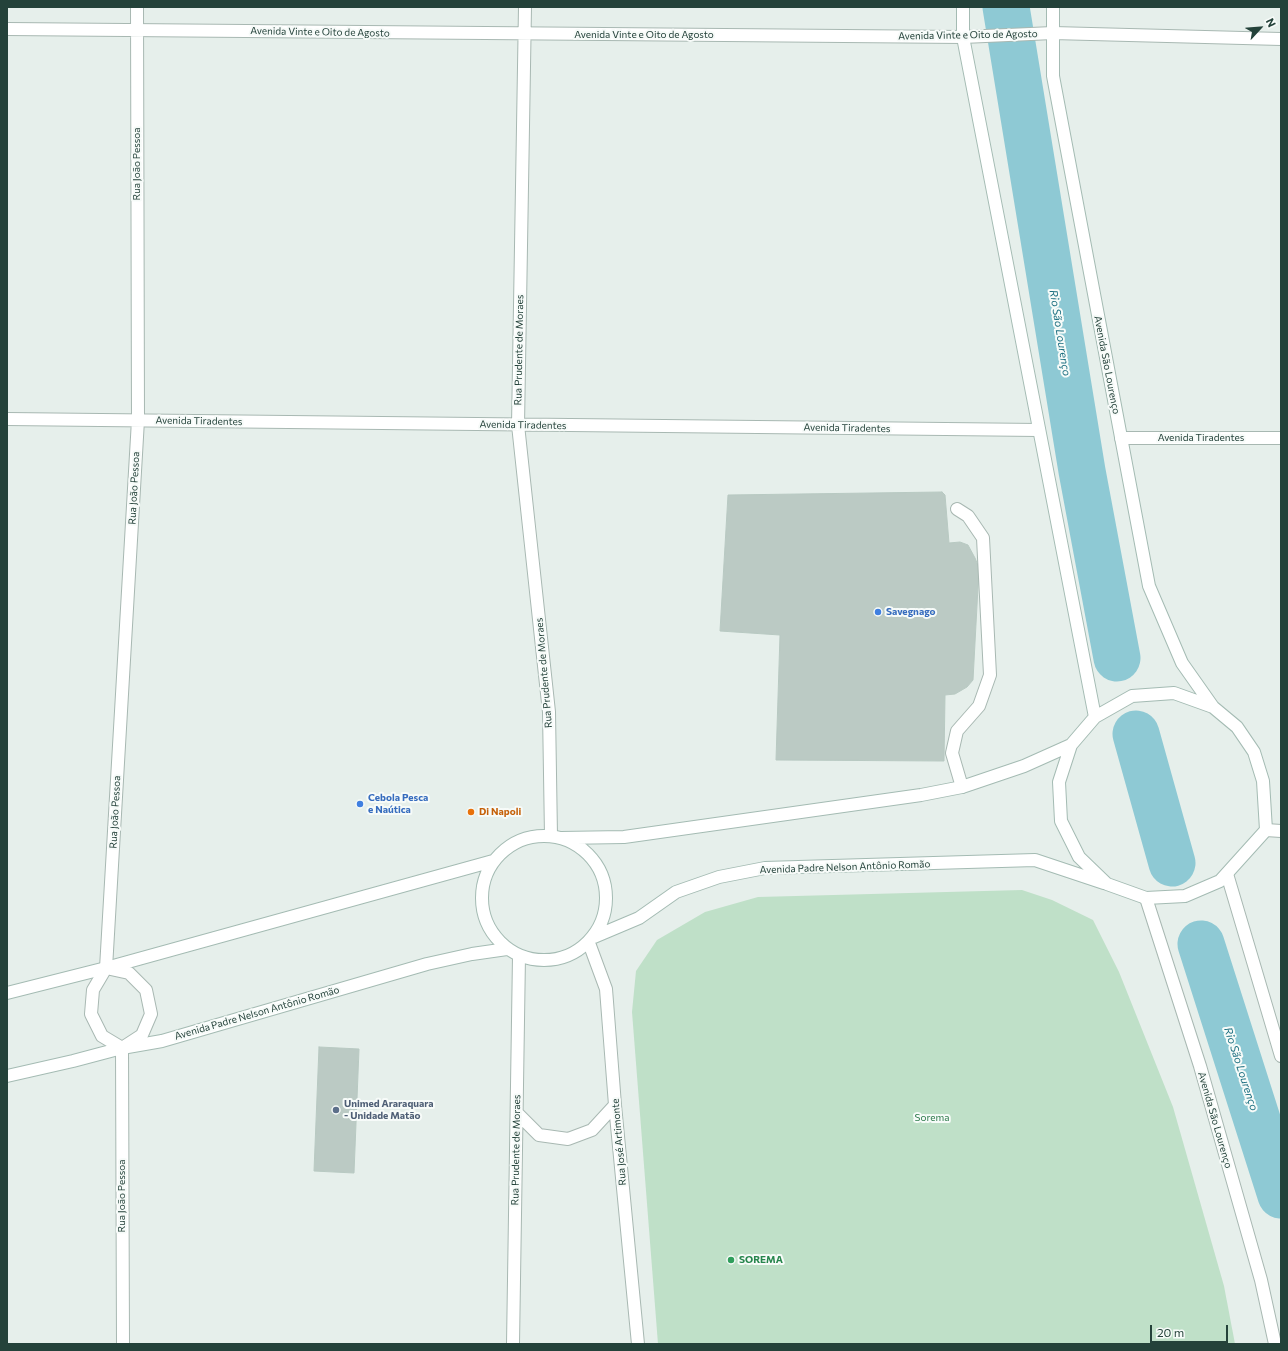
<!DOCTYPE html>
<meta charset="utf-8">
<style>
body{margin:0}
#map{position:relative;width:1288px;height:1351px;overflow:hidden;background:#e6efeb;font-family:Commissioner,sans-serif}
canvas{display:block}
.frame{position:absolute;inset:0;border:8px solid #24423a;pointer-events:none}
.north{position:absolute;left:1240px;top:8px;width:40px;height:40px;-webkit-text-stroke:3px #f7fbf9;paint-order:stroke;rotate:64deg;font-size:11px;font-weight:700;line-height:16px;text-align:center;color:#24423a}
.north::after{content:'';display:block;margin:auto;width:14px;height:18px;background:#24423a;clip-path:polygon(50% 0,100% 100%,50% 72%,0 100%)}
.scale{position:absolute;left:1150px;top:1325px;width:78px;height:18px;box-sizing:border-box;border:2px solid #24423a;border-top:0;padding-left:5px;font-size:12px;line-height:14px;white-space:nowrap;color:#24423a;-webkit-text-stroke:3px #f7fbf9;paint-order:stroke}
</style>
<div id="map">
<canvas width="1288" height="1351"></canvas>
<div class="frame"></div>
<div class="north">N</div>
<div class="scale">20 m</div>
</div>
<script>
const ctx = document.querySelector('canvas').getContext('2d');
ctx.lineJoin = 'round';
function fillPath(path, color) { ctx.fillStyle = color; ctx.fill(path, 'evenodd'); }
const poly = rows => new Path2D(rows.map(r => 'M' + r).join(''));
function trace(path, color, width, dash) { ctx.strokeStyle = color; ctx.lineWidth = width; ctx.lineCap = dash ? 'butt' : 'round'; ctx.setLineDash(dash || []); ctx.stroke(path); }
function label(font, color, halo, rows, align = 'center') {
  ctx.font = font + ' Commissioner,sans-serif'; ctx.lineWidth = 4; ctx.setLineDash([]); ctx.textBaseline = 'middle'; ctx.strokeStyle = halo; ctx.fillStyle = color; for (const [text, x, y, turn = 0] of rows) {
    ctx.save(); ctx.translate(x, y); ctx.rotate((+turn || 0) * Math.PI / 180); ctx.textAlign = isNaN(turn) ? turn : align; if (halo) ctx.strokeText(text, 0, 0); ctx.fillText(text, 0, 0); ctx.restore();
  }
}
fillPath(poly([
 [1022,890,1052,900,1093,920,1119,972,1173,1107,1224,1286,1235,1344,658,1344,632,1012,636,971,657,940,705,912,758,897]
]), '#bfe0c8');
trace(poly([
 [1006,7,1082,471,1117,658],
 [1136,734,1172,863],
 [1201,944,1281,1195]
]), '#8ec9d4', 47);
const building = poly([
 [942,492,945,495,949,543,960,542,968,545,975,558,979,568,973,680,967,687,955,694,945,695,944,761,776,760,780,635,720,631,728,495,942,492],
 [319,1047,359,1049,354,1173,314,1171,319,1047]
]);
fillPath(building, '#bbcac4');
trace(building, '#b8c9c2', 1);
const lane = poly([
 [957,509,968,516,983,538,990,675,979,706,957,731,952,753,962,787]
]);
const street = poly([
 [525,7,518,425,549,712,551,836],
 [7,29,963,37,1053,33,1281,39],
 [7,419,1039,430],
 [1121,438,1281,438],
 [1266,830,1281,831],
 [1227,874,1281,1056],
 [1146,898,1200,1066,1261,1280,1275,1344],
 [589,943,606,989,615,1105,638,1344],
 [106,968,129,973,146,990,151,1014,142,1035,122,1048],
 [122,1048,102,1036,91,1014,93,990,106,968,138,420,137,7],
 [122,1048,123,1344],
 [517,1113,539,1135,568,1139,592,1130,615,1105],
 [513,1344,519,956]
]);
const secondary = poly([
 [963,7,963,37,1095,717],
 [1053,7,1053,76,1149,586,1182,663,1213,707],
 [1174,693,1213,707,1237,727,1254,752,1263,781,1266,830,1220,881,1185,896,1146,898,1107,884,1079,857,1061,821,1059,782,1071,745,1095,717,1132,696,1174,693],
 '482 898a62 62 0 1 1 124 0a62 62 0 1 1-124 0Z',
 [561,838,624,837,921,795,962,787,1024,766,1071,745],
 [594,937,639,918,676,892,719,877,765,868,1035,860,1104,883],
 [7,993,106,968,493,861],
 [7,1076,73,1061,122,1048,162,1041,427,964,472,954,507,949]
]);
trace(lane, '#a8b8b2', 14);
trace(street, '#a8b8b2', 14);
trace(secondary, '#a4bbb3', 14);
trace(lane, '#fff', 12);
trace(street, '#fff', 12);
trace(secondary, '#fff', 12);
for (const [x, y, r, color] of [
 [878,612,4,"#3f7fe0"],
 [360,804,4,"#3f7fe0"],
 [471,812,4,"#e8710a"],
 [336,1110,4,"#5c6f8a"],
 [731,1260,4,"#2e9e5b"]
]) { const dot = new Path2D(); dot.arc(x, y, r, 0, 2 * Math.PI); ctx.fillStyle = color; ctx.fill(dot); trace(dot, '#f7fbf9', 1.5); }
label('10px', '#24423a', '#f7fbf9', [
 ["Avenida Vinte e Oito de Agosto",320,32,1],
 ["Avenida Vinte e Oito de Agosto",644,35],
 ["Avenida Vinte e Oito de Agosto",968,35,-1],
 ["Rua João Pessoa",137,164,-90],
 ["Rua Prudente de Moraes",519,350,-89],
 ["Avenida São Lourenço",1107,365,79],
 ["Avenida Tiradentes",199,421,1],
 ["Avenida Tiradentes",523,425,1],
 ["Avenida Tiradentes",847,428,1],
 ["Avenida Tiradentes",1201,438],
 ["Rua João Pessoa",134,488,-87],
 ["Rua Prudente de Moraes",544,673,-95],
 ["Rua João Pessoa",115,812,-87],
 ["Avenida Padre Nelson Antônio Romão",845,867,-2],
 ["Avenida Padre Nelson Antônio Romão",257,1013,-16],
 ["Avenida São Lourenço",1215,1120,74],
 ["Rua José Artimonte",619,1142,-95],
 ["Rua Prudente de Moraes",516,1150,-89],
 ["Rua João Pessoa",122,1196,-90]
]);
label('bold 10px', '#366cbe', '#f7fbf9', [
 ["Savegnago",886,612],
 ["Cebola Pesca",368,798],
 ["e Naútica",368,810]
], 'left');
label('bold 10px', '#c56008', '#f7fbf9', [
 ["Di Napoli",479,812]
], 'left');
label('bold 10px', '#4e5e75', '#f7fbf9', [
 ["Unimed Araraquara",344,1104],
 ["- Unidade Matão",344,1116]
], 'left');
label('10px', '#2d7a4b', '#f7fbf9', [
 ["Sorema",932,1118]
]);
label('bold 10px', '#27864d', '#f7fbf9', [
 ["SOREMA",739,1260]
], 'left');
label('italic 11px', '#1c6f80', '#f7fbf9', [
 ["Rio São Lourenço",1060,333,81],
 ["Rio São Lourenço",1241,1069,72]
]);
</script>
